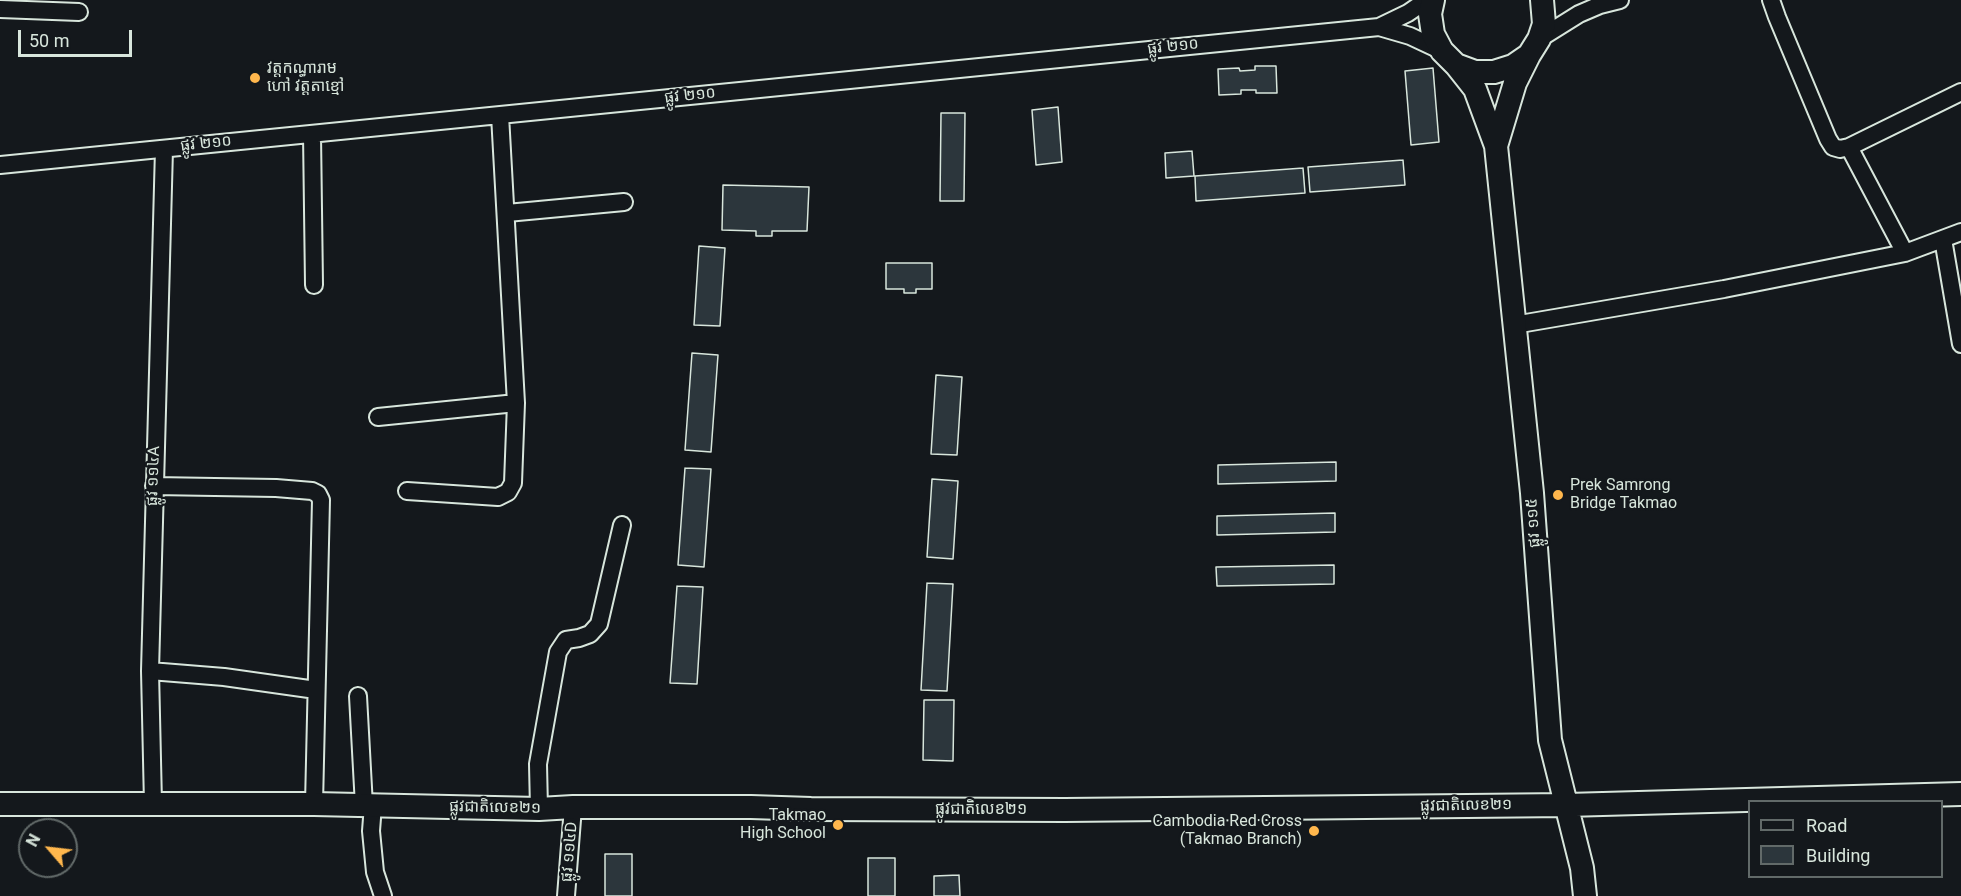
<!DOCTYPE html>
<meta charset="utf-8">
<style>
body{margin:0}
#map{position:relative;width:1961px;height:896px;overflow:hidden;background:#14181c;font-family:Roboto,sans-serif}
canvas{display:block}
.legend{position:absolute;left:1748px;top:800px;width:195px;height:78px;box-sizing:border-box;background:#14181c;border:2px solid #626a69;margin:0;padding:8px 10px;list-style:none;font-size:18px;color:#d8e6dc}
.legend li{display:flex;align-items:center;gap:12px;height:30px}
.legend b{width:30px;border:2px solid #626a69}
.north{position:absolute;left:18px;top:818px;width:60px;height:60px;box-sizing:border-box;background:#14181c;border:2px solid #626a69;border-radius:50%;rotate:298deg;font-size:16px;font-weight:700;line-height:24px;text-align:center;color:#d8e6dc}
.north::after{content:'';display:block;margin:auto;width:21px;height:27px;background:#ffb74d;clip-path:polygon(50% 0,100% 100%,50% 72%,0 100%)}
.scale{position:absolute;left:18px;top:30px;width:114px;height:27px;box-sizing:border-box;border:3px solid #d8e6dc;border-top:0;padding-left:8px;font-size:18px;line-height:21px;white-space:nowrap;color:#d8e6dc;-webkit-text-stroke:4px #14181c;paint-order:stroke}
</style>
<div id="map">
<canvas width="1961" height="896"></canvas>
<ul class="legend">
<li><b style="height:8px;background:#14181c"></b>Road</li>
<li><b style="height:16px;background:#2c363c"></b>Building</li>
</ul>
<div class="north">N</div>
<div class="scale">50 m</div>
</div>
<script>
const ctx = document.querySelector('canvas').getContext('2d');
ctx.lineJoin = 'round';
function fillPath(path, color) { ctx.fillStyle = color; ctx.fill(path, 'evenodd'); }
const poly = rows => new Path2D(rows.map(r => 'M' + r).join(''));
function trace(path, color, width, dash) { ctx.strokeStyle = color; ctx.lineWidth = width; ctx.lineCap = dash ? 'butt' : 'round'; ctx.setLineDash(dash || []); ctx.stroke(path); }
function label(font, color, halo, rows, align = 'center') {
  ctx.font = font + ' Roboto,"Noto Sans Khmer",sans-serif'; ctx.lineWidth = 4.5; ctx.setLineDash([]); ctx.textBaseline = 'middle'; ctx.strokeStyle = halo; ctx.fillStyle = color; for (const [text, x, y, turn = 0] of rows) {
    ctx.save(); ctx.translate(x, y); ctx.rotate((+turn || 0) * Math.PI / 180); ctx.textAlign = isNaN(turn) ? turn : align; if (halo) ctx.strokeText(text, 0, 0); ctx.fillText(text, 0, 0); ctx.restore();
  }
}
const building = poly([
 [1255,66,1276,66,1277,93,1256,93,1256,90,1241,90,1241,94,1219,95,1218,69,1239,68,1240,71,1255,70,1255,66],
 [1433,68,1439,142,1411,145,1405,71,1433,68],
 [1058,107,1062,162,1036,165,1032,110,1058,107],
 [941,113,965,113,964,201,940,201,941,113],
 [1192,151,1194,176,1166,178,1165,153,1192,151],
 [1403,160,1405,185,1310,192,1308,167,1403,160],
 [1303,168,1305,193,1196,201,1195,176,1303,168],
 [723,185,809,187,807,231,772,231,772,236,756,236,756,231,722,230,723,185],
 [699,246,725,248,720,326,694,325,699,246],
 [886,263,932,263,932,289,916,289,916,293,904,293,904,289,886,289,886,263],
 [692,353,718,355,711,452,685,450,692,353],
 [936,375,962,377,957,455,931,454,936,375],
 [1336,462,1336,481,1218,484,1218,465,1336,462],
 [685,468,711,469,704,567,678,565,685,468],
 [932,479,958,481,953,559,927,557,932,479],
 [1335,513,1335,532,1217,535,1217,516,1335,513],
 [1334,565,1334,584,1217,586,1216,567,1334,565],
 [927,583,953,584,947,691,921,690,927,583],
 [677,586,703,587,697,684,670,683,677,586],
 [924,700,954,700,953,761,923,760,924,700],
 [605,854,632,854,632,896,605,896,605,854],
 [868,858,895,858,895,896,868,896,868,858],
 [959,875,960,896,934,896,934,876,959,875]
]);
fillPath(building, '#2c363c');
trace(building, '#d8e6dc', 1.5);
const minor = poly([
 [1771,0,1777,17,1828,139,1833,147,1840,149,1849,147,1961,92],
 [0,9,79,12],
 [1379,27,1410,36,1442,51],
 [1539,39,1579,14,1600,5,1620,0],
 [312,134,314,285],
 [1849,147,1905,253],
 [0,165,1379,27,1408,13,1427,0],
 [507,213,624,202],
 [1943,239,1961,344],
 [1514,325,1724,289,1905,253,1961,232],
 [378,417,516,403],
 [154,486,276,488,312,491,318,494,321,500,314,804],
 [407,491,498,497,508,492,513,483,516,403,500,115],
 [150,671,224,677,316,690],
 [358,696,364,806],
 [153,804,150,671,164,149],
 [373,805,371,831,375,872,383,896],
 [539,809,538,764,558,652,566,640,579,638,590,634,599,624,622,525],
 [566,896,573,807]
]);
const major = poly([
 [1433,0,1430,14,1433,34,1442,51,1456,65,1475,72,1494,72,1513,66,1529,55,1539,39,1544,24,1542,0],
 [1456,65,1475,89,1496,146,1532,493,1550,740,1582,868,1585,896],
 [1496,146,1515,83,1529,55],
 [0,804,314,804,539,809,573,807,751,807,811,809,1065,810,1567,805,1961,794]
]);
trace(minor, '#d8e6dc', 20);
trace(major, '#d8e6dc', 26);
trace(minor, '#14181c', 16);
trace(major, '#14181c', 22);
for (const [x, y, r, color] of [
 [255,78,6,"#ffb74d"],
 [1558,495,6,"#ffb74d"],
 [838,825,6,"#ffb74d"],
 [1314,831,6,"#ffb74d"]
]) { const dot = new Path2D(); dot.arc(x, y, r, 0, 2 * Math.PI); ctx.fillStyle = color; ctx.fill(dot); trace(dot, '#14181c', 2); }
label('16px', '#d8e6dc', '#14181c', [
 ["ផ្លូវ ២១០",1173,47,-6],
 ["ផ្លូវ ២១០",690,96,-6],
 ["ផ្លូវ ២១០",206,144,-6],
 ["ផ្លូវ ១១៤A",154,476,-88],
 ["ផ្លូវ ១១៥",1534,523,-94],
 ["ផ្លូវជាតិលេខ២១",1466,806,-1],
 ["ផ្លូវជាតិលេខ២១",495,808,1],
 ["ផ្លូវជាតិលេខ២១",981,810],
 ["ផ្លូវ ១១៤D",570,852,-85]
]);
label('16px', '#d8e6dc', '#14181c', [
 ["វត្តកណ្ធារាម",267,69],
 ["ហៅ វត្តតាខ្មៅ",267,87],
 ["Prek Samrong",1570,486],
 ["Bridge Takmao",1570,504],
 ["Takmao",826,816,"right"],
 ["High School",826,834,"right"],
 ["Cambodia Red Cross",1302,822,"right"],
 ["(Takmao Branch)",1302,840,"right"]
], 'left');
</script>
